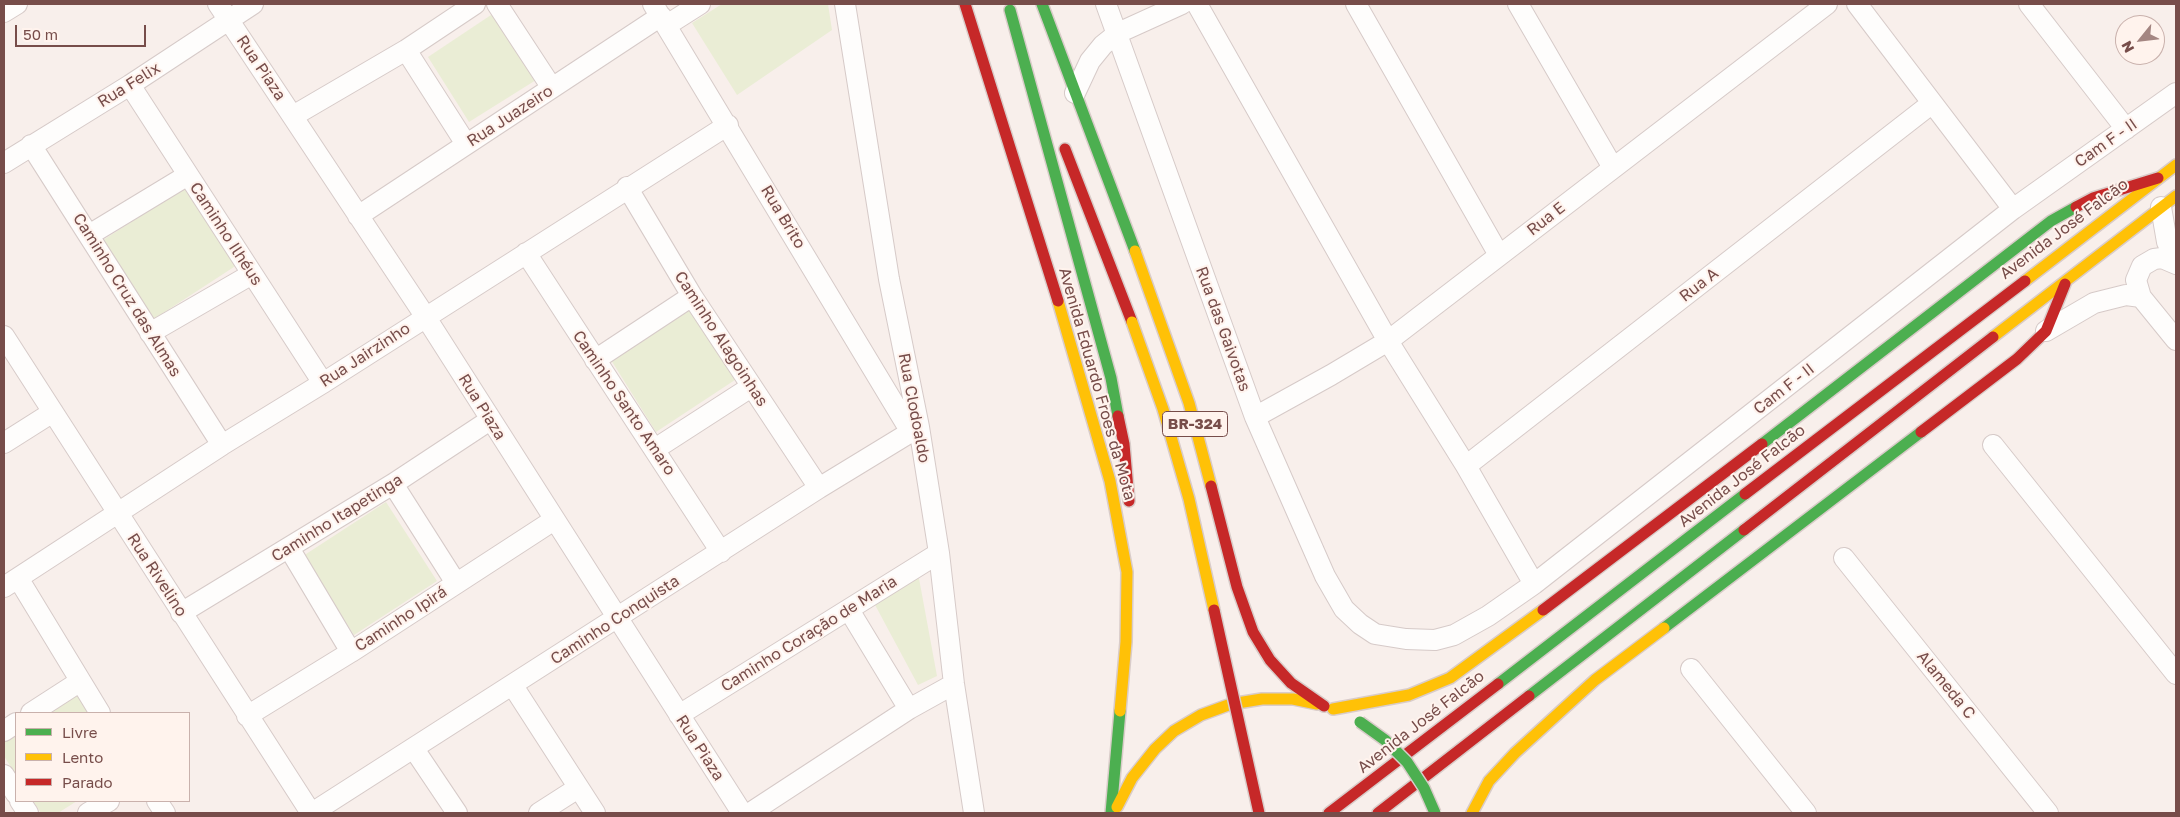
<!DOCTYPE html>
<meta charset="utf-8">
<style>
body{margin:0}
#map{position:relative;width:2180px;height:817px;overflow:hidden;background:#f8efeb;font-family:"Golos Text",sans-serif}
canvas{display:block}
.frame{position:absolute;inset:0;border:5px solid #774d4a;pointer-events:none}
.legend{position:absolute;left:15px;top:712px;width:175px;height:90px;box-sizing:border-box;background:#fff3ed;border:1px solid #c9b1ac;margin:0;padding:6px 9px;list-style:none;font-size:15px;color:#774d4a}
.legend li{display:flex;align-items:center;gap:10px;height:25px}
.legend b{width:25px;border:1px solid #c9b1ac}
.north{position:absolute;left:2115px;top:15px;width:50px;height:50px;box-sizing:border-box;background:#fff3ed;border:1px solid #c9b1ac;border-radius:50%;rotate:241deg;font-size:14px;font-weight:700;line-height:20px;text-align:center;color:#774d4a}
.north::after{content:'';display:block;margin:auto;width:18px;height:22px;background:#a48682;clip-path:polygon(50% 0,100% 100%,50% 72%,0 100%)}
.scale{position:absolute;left:15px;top:25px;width:131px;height:22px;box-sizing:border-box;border:2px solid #774d4a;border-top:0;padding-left:6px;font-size:15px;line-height:18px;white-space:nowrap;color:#774d4a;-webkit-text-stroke:4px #fff3ed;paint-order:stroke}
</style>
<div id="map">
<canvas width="2180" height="817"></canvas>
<div class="frame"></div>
<ul class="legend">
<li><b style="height:6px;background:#4caf50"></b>Livre</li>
<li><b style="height:6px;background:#ffc107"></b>Lento</li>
<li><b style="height:6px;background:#c62828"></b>Parado</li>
</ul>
<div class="north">N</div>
<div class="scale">50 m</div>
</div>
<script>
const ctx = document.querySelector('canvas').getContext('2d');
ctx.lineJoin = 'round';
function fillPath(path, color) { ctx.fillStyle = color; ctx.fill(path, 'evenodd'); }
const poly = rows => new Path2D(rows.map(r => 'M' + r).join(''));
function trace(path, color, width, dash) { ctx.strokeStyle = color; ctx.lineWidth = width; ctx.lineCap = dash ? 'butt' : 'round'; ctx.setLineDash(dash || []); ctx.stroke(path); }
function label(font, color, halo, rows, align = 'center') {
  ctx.font = font + ' "Golos Text",sans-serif'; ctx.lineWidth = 4; ctx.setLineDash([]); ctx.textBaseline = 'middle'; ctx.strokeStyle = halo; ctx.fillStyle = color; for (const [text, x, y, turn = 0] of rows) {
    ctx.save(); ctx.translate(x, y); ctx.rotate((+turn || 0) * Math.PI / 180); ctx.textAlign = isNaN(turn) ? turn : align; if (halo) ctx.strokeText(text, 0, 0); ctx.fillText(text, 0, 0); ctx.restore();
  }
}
fillPath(poly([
 [722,4,828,4,832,30,737,95,692,23],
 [494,13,536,80,469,122,428,57],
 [186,187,237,265,154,319,103,240],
 [695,306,741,376,656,432,611,360],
 [386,502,437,581,354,635,303,556],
 [918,573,937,676,918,685,874,603],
 [78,688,94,713,40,713],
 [16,728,16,775,4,756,4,736],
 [33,801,77,801,58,813,41,813]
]), '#eaedd5');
const street = poly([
 [218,4,425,316,742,813],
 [497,4,552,88],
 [653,4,911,432],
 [845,4,889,279,919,427,939,553,954,684,974,813],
 [1106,4,1255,417,1325,576,1344,609,1360,624,1375,634,1406,639,1435,640,1454,635,1488,616,1534,584,2013,209,2176,93],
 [1197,4,1388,341,1466,466,1534,584],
 [1356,4,1499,255],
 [1518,4,1612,166],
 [1857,4,2013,209],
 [2029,4,2126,129],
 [4,12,17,4],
 [667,25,700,4],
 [406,50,466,144],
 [130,85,323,383],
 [1075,93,1090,61,1103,45,1118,33,1182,4],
 [293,116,406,50,475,4],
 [31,145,222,445],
 [4,163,130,85,253,4],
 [627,187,692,296,819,488],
 [2161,207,2167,242,2176,262],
 [358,216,661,16],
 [89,235,188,175],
 [526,253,721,552],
 [2141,297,2136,280,2142,266,2154,259,2162,258,2176,264],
 [2046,331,2094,303,2126,295,2141,297,2176,340],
 [150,333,252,274],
 [4,336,311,813],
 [595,360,692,296],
 [1255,417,1331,375,1388,341,1827,4],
 [4,443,53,412],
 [1993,445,2176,674],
 [655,449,751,387],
 [1466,466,1931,104],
 [393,484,456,583],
 [289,548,351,652],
 [1844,558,2048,813],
 [18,578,100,713],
 [4,587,222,445,323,383,728,125],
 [849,610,909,709],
 [181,613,393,484,490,420],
 [1691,669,1806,813],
 [513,686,595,813],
 [31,713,79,682],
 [679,715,939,553],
 [247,716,351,652,554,520],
 [4,731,16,723],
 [414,749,457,813],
 [4,775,16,794],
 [20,801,28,813],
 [157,801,165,813],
 [88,813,109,801],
 [312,813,819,488,919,427],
 [539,813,578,788],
 [750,813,909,709,954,684]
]);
const fast = poly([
 [1042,4,1135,251],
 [1010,10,1111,378,1118,416],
 [1762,444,2051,221,2076,207],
 [1664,628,1921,432],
 [1498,684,1745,494],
 [1529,696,1744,530],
 [1111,813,1120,711]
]);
const slow = poly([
 [1135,251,1189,403,1211,486],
 [2025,281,2176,165],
 [1058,301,1110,481,1127,572,1126,642,1120,711],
 [1993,337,2176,196],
 [1333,709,1409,695,1450,678,1543,610],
 [1117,807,1132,778,1155,749,1174,731,1201,715,1231,704,1262,699,1293,699,1317,704],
 [1472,813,1489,781,1515,753,1595,680,1664,628]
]);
const jam = poly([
 [965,4,1058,301],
 [1065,149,1132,322],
 [2076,207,2093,198,2158,178],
 [1118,416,1124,444,1129,501],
 [1921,432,2017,359,2046,331,2065,284],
 [1211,486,1237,587,1253,632,1270,660,1291,683,1324,706],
 [1745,494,2025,281],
 [1744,530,1993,337],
 [1543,610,1762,444],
 [1329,813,1498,684],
 [1378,813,1529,696]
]);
trace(street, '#d6cac8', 22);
trace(fast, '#d9ccc9', 14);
trace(slow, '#d9ccc9', 14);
trace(jam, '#d9ccc9', 14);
trace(street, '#fefdfc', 20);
trace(fast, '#4caf50', 11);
trace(slow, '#ffc107', 11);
trace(jam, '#c62828', 11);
const fastBridge = poly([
 [1360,722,1385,740,1407,762,1424,788,1435,813]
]);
const slowBridge = poly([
 [1132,322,1163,409,1189,499,1214,610]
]);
const jamBridge = poly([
 [1214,610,1259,813]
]);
trace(fastBridge, '#d9ccc9', 14, []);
trace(slowBridge, '#d9ccc9', 14, []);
trace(jamBridge, '#d9ccc9', 14, []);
trace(fastBridge, '#4caf50', 11);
trace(slowBridge, '#ffc107', 11);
trace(jamBridge, '#c62828', 11);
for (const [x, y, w] of [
 [1195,424,65]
]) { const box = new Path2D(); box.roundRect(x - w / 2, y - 12.5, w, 25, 4); ctx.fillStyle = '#fff3ed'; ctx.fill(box); trace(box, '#774d4a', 1); }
label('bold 15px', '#774d4a', null, [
 ["BR-324",1195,424]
]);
label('16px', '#774d4a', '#fff3ed', [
 ["Rua Piaza",261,68,56],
 ["Rua Felix",129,85,-32],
 ["Rua Juazeiro",510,116,-33],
 ["Cam F - II",2106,143,-35],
 ["Rua Brito",783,217,59],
 ["Rua E",1546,219,-38],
 ["Avenida José Falcão",2064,229,-37],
 ["Caminho Ilhéus",226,234,57],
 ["Rua A",1699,285,-38],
 ["Caminho Cruz das Almas",127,295,58],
 ["Rua das Gaivotas",1223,329,70],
 ["Caminho Alagoinhas",721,339,57],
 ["Rua Jairzinho",365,355,-33],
 ["Avenida Eduardo Froes da Mota",1097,384,74],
 ["Cam F - II",1784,389,-38],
 ["Caminho Santo Amaro",624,403,56],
 ["Rua Piaza",482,407,58],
 ["Rua Clodoaldo",914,408,79],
 ["Avenida José Falcão",1742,476,-38],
 ["Caminho Itapetinga",337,518,-32],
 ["Rua Rivelino",157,575,57],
 ["Caminho Ipirá",401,619,-33],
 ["Caminho Conquista",615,620,-33],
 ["Caminho Coração de Maria",809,634,-32],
 ["Alameda C",1946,685,51],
 ["Avenida José Falcão",1421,722,-38],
 ["Rua Piaza",700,748,57]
]);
</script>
